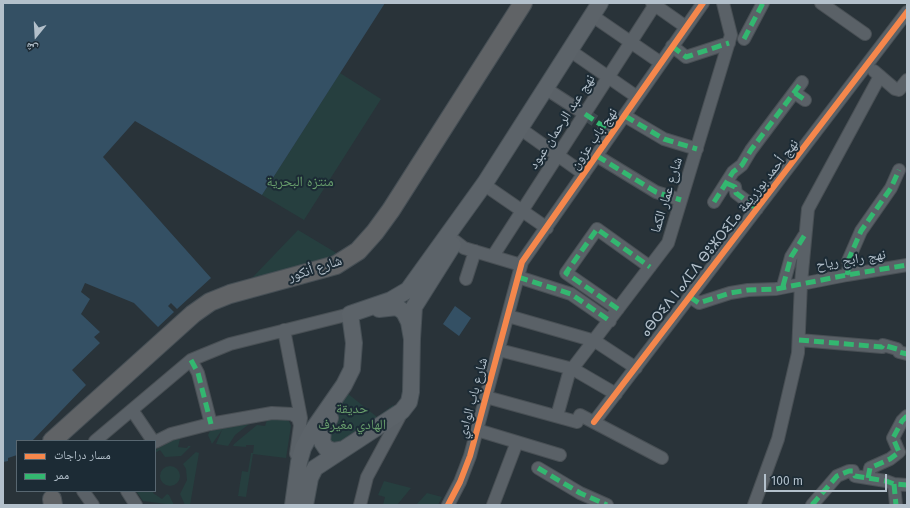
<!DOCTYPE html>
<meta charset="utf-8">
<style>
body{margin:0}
#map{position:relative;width:910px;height:508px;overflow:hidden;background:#293339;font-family:"Fira Sans","Noto Naskh Arabic",sans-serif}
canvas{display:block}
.frame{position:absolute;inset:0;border:4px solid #b3c0cb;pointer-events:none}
.legend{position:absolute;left:16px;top:440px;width:140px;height:52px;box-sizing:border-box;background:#1c2b35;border:1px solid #586771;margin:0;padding:5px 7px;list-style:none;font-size:12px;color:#b3c0cb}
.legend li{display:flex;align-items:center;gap:8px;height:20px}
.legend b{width:20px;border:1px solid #586771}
.north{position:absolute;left:16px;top:16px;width:40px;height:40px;-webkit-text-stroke:3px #1c2b35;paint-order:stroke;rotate:198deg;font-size:11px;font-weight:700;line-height:16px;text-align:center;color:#b3c0cb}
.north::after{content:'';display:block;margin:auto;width:14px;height:18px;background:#b3c0cb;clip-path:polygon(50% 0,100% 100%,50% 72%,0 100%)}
.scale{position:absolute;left:764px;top:474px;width:123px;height:18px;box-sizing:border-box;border:2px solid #b3c0cb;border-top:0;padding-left:5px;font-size:12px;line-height:14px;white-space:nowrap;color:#b3c0cb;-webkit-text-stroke:3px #1c2b35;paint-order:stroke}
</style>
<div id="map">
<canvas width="910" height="508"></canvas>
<div class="frame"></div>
<ul class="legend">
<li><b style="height:5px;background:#f5874c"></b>مسار دراجات</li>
<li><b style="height:5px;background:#33b770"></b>ممر</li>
</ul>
<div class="north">ش</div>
<div class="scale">100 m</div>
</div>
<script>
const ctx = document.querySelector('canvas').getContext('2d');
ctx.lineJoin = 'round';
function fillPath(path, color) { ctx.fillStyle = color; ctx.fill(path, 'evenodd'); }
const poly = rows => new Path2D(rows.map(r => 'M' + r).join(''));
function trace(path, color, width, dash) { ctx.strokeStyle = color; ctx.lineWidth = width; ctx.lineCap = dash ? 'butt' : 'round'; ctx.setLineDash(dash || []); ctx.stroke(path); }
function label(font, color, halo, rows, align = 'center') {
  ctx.font = font + ' "Fira Sans","Noto Naskh Arabic","Noto Sans Tifinagh",sans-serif'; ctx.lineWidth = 4; ctx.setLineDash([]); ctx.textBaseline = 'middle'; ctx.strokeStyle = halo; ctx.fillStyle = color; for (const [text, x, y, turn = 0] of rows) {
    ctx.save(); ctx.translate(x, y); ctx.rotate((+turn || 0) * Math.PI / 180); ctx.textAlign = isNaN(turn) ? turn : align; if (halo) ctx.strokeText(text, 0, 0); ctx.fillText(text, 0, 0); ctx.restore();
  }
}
fillPath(poly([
 [340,73,381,99,304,220,262,195],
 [298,230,338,254,335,259,252,278],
 [347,393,377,417,393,405,395,408,334,446,325,432],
 [283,419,289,421,291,426,286,458,253,454,246,497,238,496,242,471,248,472,251,453,253,453,254,445,246,445,246,447,233,446,234,444,257,425,265,426,267,420],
 [253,421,235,435,228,446,216,444,222,430,212,444,208,435,210,431],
 [180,439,178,447,187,448,188,446,191,446,181,456,165,457,160,450,155,453,155,450,172,440],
 [196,452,199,453,190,505,185,505,180,494,187,480,186,469,183,464],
 '160 476a10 10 0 1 1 20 0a10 10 0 1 1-20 0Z',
 [384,481,411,488,397,505,383,505,385,497,378,495],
 [136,491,154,491,153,493,162,499,167,494,169,495,174,505,143,501],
 [427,493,442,497,438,505,416,505]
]), '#263f3f');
fillPath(poly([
 [3,3,385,3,262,195,135,121,103,157,211,278,177,309,171,303,168,306,174,312,158,327,134,303,85,283,81,292,90,299,81,314,100,332,94,337,100,343,72,370,86,385,32,441,17,441,17,455,8,458,8,461,3,462],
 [455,306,471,318,459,336,443,324]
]), '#345064');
trace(poly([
 [585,114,613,133]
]), '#3e484f', 12, [12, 6]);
const minor = poly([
 [652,3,686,27],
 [821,3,865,34],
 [597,19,661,63],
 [744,39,763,3],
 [672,46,686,57,729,43],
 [575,54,637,97],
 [874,71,895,89,899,90,907,80],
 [551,92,585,114],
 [795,93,805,100],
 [625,116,664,139,697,149],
 [525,132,584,174],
 [597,156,656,192,681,200],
 [726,183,735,187,736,193,757,209],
 [489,188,547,228],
 [714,202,733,172,742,165,751,150,802,82],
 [455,241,464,248,521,265],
 [493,256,656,3],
 [847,275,850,262,848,261,861,231,891,188,899,170],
 [518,277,571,294,610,321],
 [466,279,475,251],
 [783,286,791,257,804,236],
 [690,297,699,303,730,293,748,290,776,289,847,275,907,265],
 [618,309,566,273,597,229,650,267],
 [508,316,595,341,636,368],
 [284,330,301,418,296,454],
 [799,340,882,347,883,345,897,349,899,352,907,354],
 [499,350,573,369,616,394],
 [191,360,198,373,211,424],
 [486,397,577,422,580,415,662,458],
 [132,410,153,441],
 [557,416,569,373,668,243,731,35,723,3],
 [594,422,907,12],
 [477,430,560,455],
 [95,441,191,360,203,355,230,344,350,314],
 [155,442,171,434,210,424,272,413,292,414,298,418,300,425],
 [538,468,580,493,607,505],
 [868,478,870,468,890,459,899,452,893,438,902,421,907,416],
 [894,484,896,505],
 [83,491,93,505],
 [127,491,136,505],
 [360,505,367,477,401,414],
 [448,505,460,482,470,456,522,262,703,3],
 [493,505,517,442],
 [754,505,778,439,798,353,801,283,808,209,880,76],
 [812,505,837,476,849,471,853,471,855,476,886,481,894,484,907,485]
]);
const major = poly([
 [412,339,414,307,453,245],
 [330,418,323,430,322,442,326,448,333,451,344,449],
 [293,505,299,462,303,448,312,431,344,385,352,369,354,343,350,314,391,300,408,290,485,183,600,3],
 [305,505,310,478,315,468,402,411,409,402,411,392,412,339,409,322,404,312,397,307,379,309]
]);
const highway = poly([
 [52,441,193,314,210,302,230,294,336,265,358,251,375,232,391,210,523,3],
 [52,499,53,505]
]);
trace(minor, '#484f54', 14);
trace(major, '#475056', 18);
trace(highway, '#464f55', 20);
trace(minor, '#5a6167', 12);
trace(major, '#5c6369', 16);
trace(highway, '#606366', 18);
trace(poly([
 [744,39,763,3],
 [672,46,686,57,729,43],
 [795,93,805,100],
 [585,114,613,133],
 [625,116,664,139,697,149],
 [597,156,656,192,681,200],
 [726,183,735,187,736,193,757,209],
 [714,202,733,172,742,165,751,150,802,82],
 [847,275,850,262,848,261,861,231,891,188,899,170],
 [518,277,571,294,610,321],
 [783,286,791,257,806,233],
 [690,297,699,303,730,293,748,290,776,289,847,275,907,265],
 [618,309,566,273,597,229,650,267],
 [799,340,882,347,883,345,897,349,899,352,907,354],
 [191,360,198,373,211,424],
 [538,468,580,493,607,505],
 [868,478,870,468,890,459,899,452,893,438,902,421,907,416],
 [894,484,896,505],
 [812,505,837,476,849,471,853,471,855,476,886,481,894,484,907,485]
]), '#33b770', 5, [10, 5]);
trace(poly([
 [594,422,907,12],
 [448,505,460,482,470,456,522,262,703,3]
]), '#f5874c', 6);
label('14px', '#b3c0cb', '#1c2b35', [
 ["نهج عبد الرحمان عبود",562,122,-57],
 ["نهج باب عزون",594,139,-55],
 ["شارع عمار الكما",667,195,-73],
 ["ⴰⴱⵔⵉⴷ ⵏ ⴰⵃⵎⴷ ⴱⵓⵣⵔⵉⵎⴰ نهج أحمد بوزريمة",720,238,-52],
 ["نهج رابح رياح",851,260,-9],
 ["شارع أنكور",315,269,-18],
 ["شارع باب الوادي",473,398,-75]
]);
label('14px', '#689e6c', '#1c2b35', [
 ["منتزه البحرية",300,182],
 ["حديقة",352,409],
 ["الهادي مغيرف",352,425]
]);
</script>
